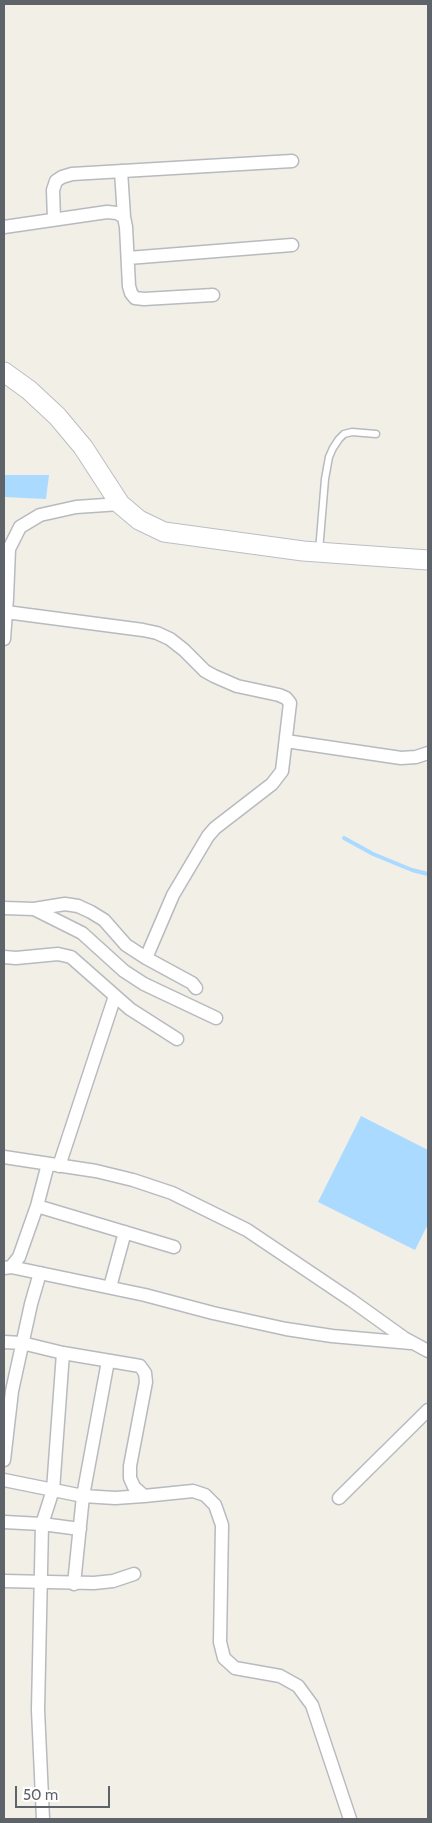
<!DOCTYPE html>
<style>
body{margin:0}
#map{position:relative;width:432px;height:1823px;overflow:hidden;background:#f2efe7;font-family:Cabin,sans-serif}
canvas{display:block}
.frame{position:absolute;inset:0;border:5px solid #5e6369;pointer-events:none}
.scale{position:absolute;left:15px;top:1786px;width:95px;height:22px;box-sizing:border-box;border:2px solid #5e6369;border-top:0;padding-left:6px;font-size:15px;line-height:18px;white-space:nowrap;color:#5e6369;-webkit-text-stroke:4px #fff;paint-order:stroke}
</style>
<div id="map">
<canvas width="432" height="1823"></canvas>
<div class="frame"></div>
<div class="scale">50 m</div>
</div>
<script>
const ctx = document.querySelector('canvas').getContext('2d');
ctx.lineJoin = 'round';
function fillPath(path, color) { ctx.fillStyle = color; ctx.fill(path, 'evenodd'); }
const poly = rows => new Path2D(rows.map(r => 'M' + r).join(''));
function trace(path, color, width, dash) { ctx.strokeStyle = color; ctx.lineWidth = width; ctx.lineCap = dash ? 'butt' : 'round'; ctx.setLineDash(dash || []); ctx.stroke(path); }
fillPath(poly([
 [4,475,49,475,46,499,4,497],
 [361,1116,428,1150,428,1224,415,1250,318,1202]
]), '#aadaff');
trace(poly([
 [344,838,373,854,412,870,428,874]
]), '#aadaff', 4);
const service = poly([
 [319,551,325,479,329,457,333,448,339,439,344,434,352,432,376,434]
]);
const minor = poly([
 [121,171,124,217],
 [54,219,53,190,56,181,62,177,72,174,292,161],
 [4,227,107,212,117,213,124,217,126,227,129,286,131,293,135,298,144,299,213,295],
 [128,258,292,245],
 [6,612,143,630,157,633,170,639,184,650,205,671,214,676,237,686,279,695,286,698,290,703,282,771,272,784,215,828,208,836,173,895,146,958],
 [4,639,7,598,9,549,20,527,40,515,76,507,120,504],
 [286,741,401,758,416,757,428,753],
 [4,908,34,909,65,904,78,906,91,912,104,920,126,945,146,958,192,983,196,988],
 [34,909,82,933,124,971,144,984,216,1018],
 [4,957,16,958,58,954,71,957,130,1009,177,1039],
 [4,1157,96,1171,133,1180,172,1193,247,1230,351,1300,404,1338,428,1351],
 [59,1166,115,996],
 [37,1206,174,1247],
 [11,1267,145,1295,213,1313,286,1329,332,1336,411,1343],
 [4,1268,11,1267,19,1257,37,1206,48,1164],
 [110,1287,125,1232],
 [4,1342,22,1343,63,1353,140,1366,145,1373,146,1382,130,1466,130,1478,134,1487,144,1496,193,1491,205,1495,215,1505,222,1525,220,1642,224,1658,235,1668,280,1676,298,1686,312,1705,350,1819],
 [4,1460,12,1391,31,1304,40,1273],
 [4,1480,83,1496,115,1498,144,1496],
 [339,1498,428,1410],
 [4,1522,42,1524,80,1529],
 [4,1581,94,1583,113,1581,134,1574],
 [74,1584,83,1496,108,1361],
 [43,1819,38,1710,42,1524,53,1490,63,1353]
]);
const secondary = poly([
 [4,372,29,390,57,416,83,447,120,504,139,520,164,532,303,551,428,560]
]);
trace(service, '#b7babf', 9);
trace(minor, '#b7babf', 15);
trace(secondary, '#babec4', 21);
trace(service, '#fff', 6);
trace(minor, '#fff', 12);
trace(secondary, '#fff', 19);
</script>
